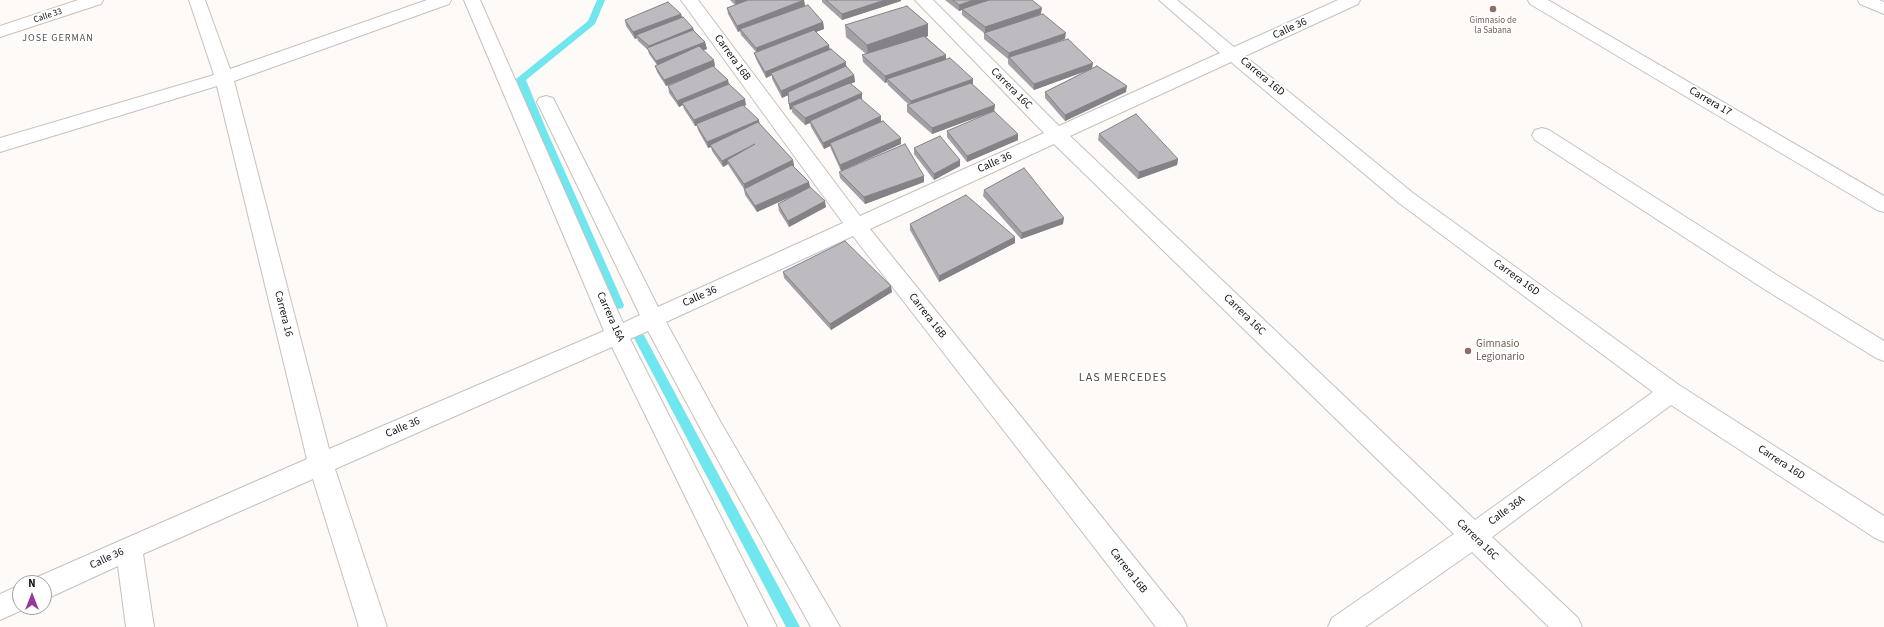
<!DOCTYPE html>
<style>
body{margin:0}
#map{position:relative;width:1884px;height:627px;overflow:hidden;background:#fefaf8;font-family:"Source Sans 3",sans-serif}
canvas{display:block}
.north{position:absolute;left:12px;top:575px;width:40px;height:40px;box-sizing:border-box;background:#fff;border:1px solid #a19f9f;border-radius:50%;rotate:0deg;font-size:11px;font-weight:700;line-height:16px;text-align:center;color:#13100f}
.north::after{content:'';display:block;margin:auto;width:14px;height:18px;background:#97369e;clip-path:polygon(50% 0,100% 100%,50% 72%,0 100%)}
</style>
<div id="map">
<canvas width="1884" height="627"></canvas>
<div class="north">N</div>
</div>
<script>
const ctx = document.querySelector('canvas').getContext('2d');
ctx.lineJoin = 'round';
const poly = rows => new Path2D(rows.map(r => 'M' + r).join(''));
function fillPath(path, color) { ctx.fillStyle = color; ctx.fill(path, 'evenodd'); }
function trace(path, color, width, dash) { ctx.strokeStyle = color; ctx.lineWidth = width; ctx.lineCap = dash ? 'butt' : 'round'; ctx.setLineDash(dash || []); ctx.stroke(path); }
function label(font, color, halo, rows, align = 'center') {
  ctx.font = font + ' "Source Sans 3",sans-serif'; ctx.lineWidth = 4; ctx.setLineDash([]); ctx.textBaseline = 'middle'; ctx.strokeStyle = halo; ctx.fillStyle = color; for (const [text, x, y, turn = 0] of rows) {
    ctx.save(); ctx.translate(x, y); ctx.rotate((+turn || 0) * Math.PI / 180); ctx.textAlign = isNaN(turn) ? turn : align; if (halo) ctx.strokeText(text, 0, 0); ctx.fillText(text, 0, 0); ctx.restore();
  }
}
fillPath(poly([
 [597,0,605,0,595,24,526,80,546,129,624,305,623,308,619,309,615,308,614,305,536,129,516,79,588,21,597,0],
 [640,334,644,335,800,627,786,627,634,338,636,335,640,334]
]), '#70e7ef');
const minor = poly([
 [78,0,103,0,101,4,0,37,0,26,78,0],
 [189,0,205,0,230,69,427,0,451,0,449,4,234,81,329,449,604,331,464,0,480,0,623,323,640,315,537,102,539,98,546,96,553,98,555,102,658,307,843,223,681,0,698,0,860,216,1044,133,915,0,933,0,1059,126,1220,53,1159,0,1177,0,1234,47,1338,0,1360,0,1358,4,1245,56,1413,193,1679,385,1884,516,1884,542,1875,538,1671,405,1492,537,1578,618,1582,627,1549,627,1472,552,1365,627,1328,627,1332,618,1454,534,1054,144,870,229,1183,618,1187,627,1156,627,853,236,666,322,720,421,840,627,811,627,704,435,648,331,630,339,777,627,749,627,612,347,335,469,387,627,359,627,313,479,143,554,154,627,126,627,118,566,44,600,44,583,32,583,35,578,307,459,217,86,0,152,0,138,214,75,189,0],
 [1231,62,1399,203,1653,392,1475,520,1070,136,1231,62],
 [1858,0,1879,0,1884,2,1884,14,1860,4,1858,0],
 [1542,128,1549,130,1780,277,1884,341,1884,361,1876,358,1764,289,1535,140,1532,135,1535,130,1542,128],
 [20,585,20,607,29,607,0,620,0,594,20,585]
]);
const tertiary = poly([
 [1528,0,1548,0,1884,196,1884,212,1877,210,1530,4,1528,0]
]);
trace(minor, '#c7c0bd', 2);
trace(tertiary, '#c7c0bd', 2);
fillPath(minor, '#fff');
fillPath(tertiary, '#fff');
fillPath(poly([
 [730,0,804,0,805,6,823,22,824,29,816,32,830,49,846,62,846,66,854,75,855,82,850,84,862,99,862,100,881,121,901,138,901,144,841,171,831,149,830,146,824,149,811,127,810,123,805,125,792,112,792,109,790,110,788,95,782,98,772,79,772,75,766,78,756,59,754,53,756,52,741,35,740,31,738,32,728,14,727,8,735,5],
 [822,0,901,0,901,1,842,20,822,2],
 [945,0,1032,0,1041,14,1024,20,1065,39,1049,45,1092,69,1126,92,1065,121,1045,98,1045,92,1090,69,1034,90,1008,64,1008,59,984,39,984,33,962,15,962,10,959,11],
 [681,14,682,17,693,28,694,31,705,42,707,49,703,50,715,66,714,67,728,80,729,85,746,105,744,106,760,124,793,160,794,167,809,182,810,187,826,207,789,227,779,211,778,204,799,193,757,212,745,195,744,189,729,166,728,164,723,167,712,151,711,147,708,148,698,130,697,126,695,126,684,109,683,105,679,107,669,93,668,86,691,76,666,86,657,72,655,66,657,65,649,54,648,50,638,41,637,38,635,39,626,26,625,20],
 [928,24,928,36,926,37,946,55,946,60,973,79,973,85,995,105,994,111,932,134,907,112,907,105,909,105,888,85,887,82,885,83,863,62,862,55,866,54,846,37,845,25],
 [947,131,1018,140,967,162,947,137],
 [1099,134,1178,159,1177,165,1138,179,1098,140],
 [914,148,960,166,934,180,914,154],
 [839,172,924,176,924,182,865,204,840,178],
 [984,190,1063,224,1021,239,983,196],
 [910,224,1015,237,1015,243,939,282,910,230],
 [783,272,892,292,831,330,784,278]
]), '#a3a0a5');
fillPath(poly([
 [735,0,754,0,736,6],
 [804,0,805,6,740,29,740,31,738,32,737,26],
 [885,0,901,0,901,1,842,20,842,14],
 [974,0,992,0,962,9,962,10,959,11,959,5],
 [1042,8,1041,14,985,34,985,27],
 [681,14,683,21,636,35,637,38,635,39,633,32],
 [823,22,824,29,757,54,756,48],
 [928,24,928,36,868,56,867,45],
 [693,28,694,34,650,52,649,46],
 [1066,33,1065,39,1010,59,1009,57,1008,59,1009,53],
 [705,42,707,49,658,67,656,61],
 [829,45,830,51,771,73,772,75,766,78,765,72],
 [946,55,946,61,887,79,887,82,885,83,885,76],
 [714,60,715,66,666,86,664,80],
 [846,62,846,68,782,98,781,91],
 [1093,63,1092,69,1034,90,1034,84],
 [854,75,855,82,794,108,792,106,792,109,790,110,789,104],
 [973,79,973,85,911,107,911,101],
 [728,80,729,86,682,103,683,105,679,107,677,101],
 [1127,86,1126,92,1065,121,1065,115],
 [862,93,862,99,811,122,810,121,810,123,805,125,805,118],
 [745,99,746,105,698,125,696,124,697,126,695,126,694,120],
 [995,105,994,111,932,134,932,128],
 [881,116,881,122,830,143,830,146,824,149,823,143],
 [759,120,760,126,710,145,711,147,708,148,707,142],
 [1018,134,1018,140,967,162,967,156],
 [901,138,901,144,841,171,840,165],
 [755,144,727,160,728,164,723,167,722,161],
 [1178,159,1177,165,1138,179,1139,172],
 [793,160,794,166,745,190,744,184],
 [960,160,960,166,934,180,934,174],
 [924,176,924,182,865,204,864,197],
 [809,182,810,188,757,212,755,206],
 [825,201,826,207,789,227,788,221],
 [1064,218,1063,224,1021,239,1022,233],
 [1015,237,1015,243,939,282,939,276],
 [891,286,892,292,831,330,830,324]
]), '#848286');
const building = poly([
 [748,0,804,0,737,26,727,8,748,0],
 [826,0,885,0,842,14,826,0],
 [953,0,974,0,959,5,953,0],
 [989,0,1032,0,1042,8,985,27,962,9,989,0],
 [668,2,681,14,633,32,625,20,668,2],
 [808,5,823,22,756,48,740,29,808,5],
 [907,6,928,24,867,45,845,25,907,6],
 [1043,14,1066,33,1009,53,984,33,1043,14],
 [683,17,693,28,649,46,636,35,683,17],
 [693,30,705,42,656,61,647,48,693,30],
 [814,30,829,45,765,72,754,53,814,30],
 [924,36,946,55,885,76,862,55,924,36],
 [1068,39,1093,63,1034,84,1009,57,1068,39],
 [699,46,714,60,664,80,655,66,699,46],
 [831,49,846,62,781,91,771,73,831,49],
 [950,58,973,79,911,101,887,79,950,58],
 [713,66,728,80,677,101,668,86,713,66],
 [846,66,854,75,789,104,788,92,846,66],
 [1097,66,1127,86,1065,115,1045,92,1097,66],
 [850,83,862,93,805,118,792,106,850,83],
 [971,83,995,105,932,128,907,105,971,83],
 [729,84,745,99,694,120,682,103,729,84],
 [860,98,881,116,823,143,810,121,860,98],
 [743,105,759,120,707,142,696,124,743,105],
 [994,111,1018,134,967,156,947,131,994,111],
 [1136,114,1178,159,1139,172,1099,134,1136,114],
 [883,121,901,138,840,165,830,143,883,121],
 [758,122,793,160,744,184,727,160,755,144,722,161,710,145,758,122],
 [940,136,960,160,934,174,914,148,940,136],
 [905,144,924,176,864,197,839,172,905,144],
 [792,165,809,182,755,206,744,189,792,165],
 [1024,168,1064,218,1022,233,984,190,1024,168],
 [810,187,825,201,788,221,778,204,810,187],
 [966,195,1015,237,939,276,910,224,966,195],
 [845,241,891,286,830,324,783,272,845,241]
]);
fillPath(building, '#bdbac0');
trace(building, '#848286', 1);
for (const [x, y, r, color] of [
 [1493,9,4,"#8d6e63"],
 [1468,351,4,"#8d6e63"]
]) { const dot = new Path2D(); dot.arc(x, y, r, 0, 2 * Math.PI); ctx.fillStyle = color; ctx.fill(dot); trace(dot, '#fff', 1.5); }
label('9px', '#13100f', '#fff', [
 ["Calle 33",48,16,-18]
]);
label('9px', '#785e54', '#fff', [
 ["Gimnasio de",1493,21],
 ["la Sabana",1493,31]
]);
ctx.letterSpacing = '1px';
label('10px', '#524d4a', '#fff', [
 ["JOSE GERMAN",58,39]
]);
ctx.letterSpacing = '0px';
label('11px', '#13100f', '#fff', [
 ["Calle 36",1290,29,-25],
 ["Carrera 16B",732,58,54],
 ["Carrera 16D",1262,77,40],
 ["Carrera 16C",1011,89,45],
 ["Carrera 17",1710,102,30],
 ["Calle 36",995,163,-24],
 ["Carrera 16D",1516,278,36],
 ["Calle 36",700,297,-24],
 ["Carrera 16",283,314,76],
 ["Carrera 16C",1244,315,44],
 ["Carrera 16B",927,316,52],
 ["Carrera 16A",610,317,66],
 ["Calle 36",403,428,-23],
 ["Carrera 16D",1781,463,33],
 ["Calle 36A",1507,511,-36],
 ["Carrera 16C",1477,540,44],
 ["Calle 36",107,559,-25],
 ["Carrera 16B",1128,571,52]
]);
label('11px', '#785e54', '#fff', [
 ["Gimnasio",1476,345],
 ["Legionario",1476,358]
], 'left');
ctx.letterSpacing = '1px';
label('12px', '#524d4a', '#fff', [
 ["LAS MERCEDES",1123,378]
]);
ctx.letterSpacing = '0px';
</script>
